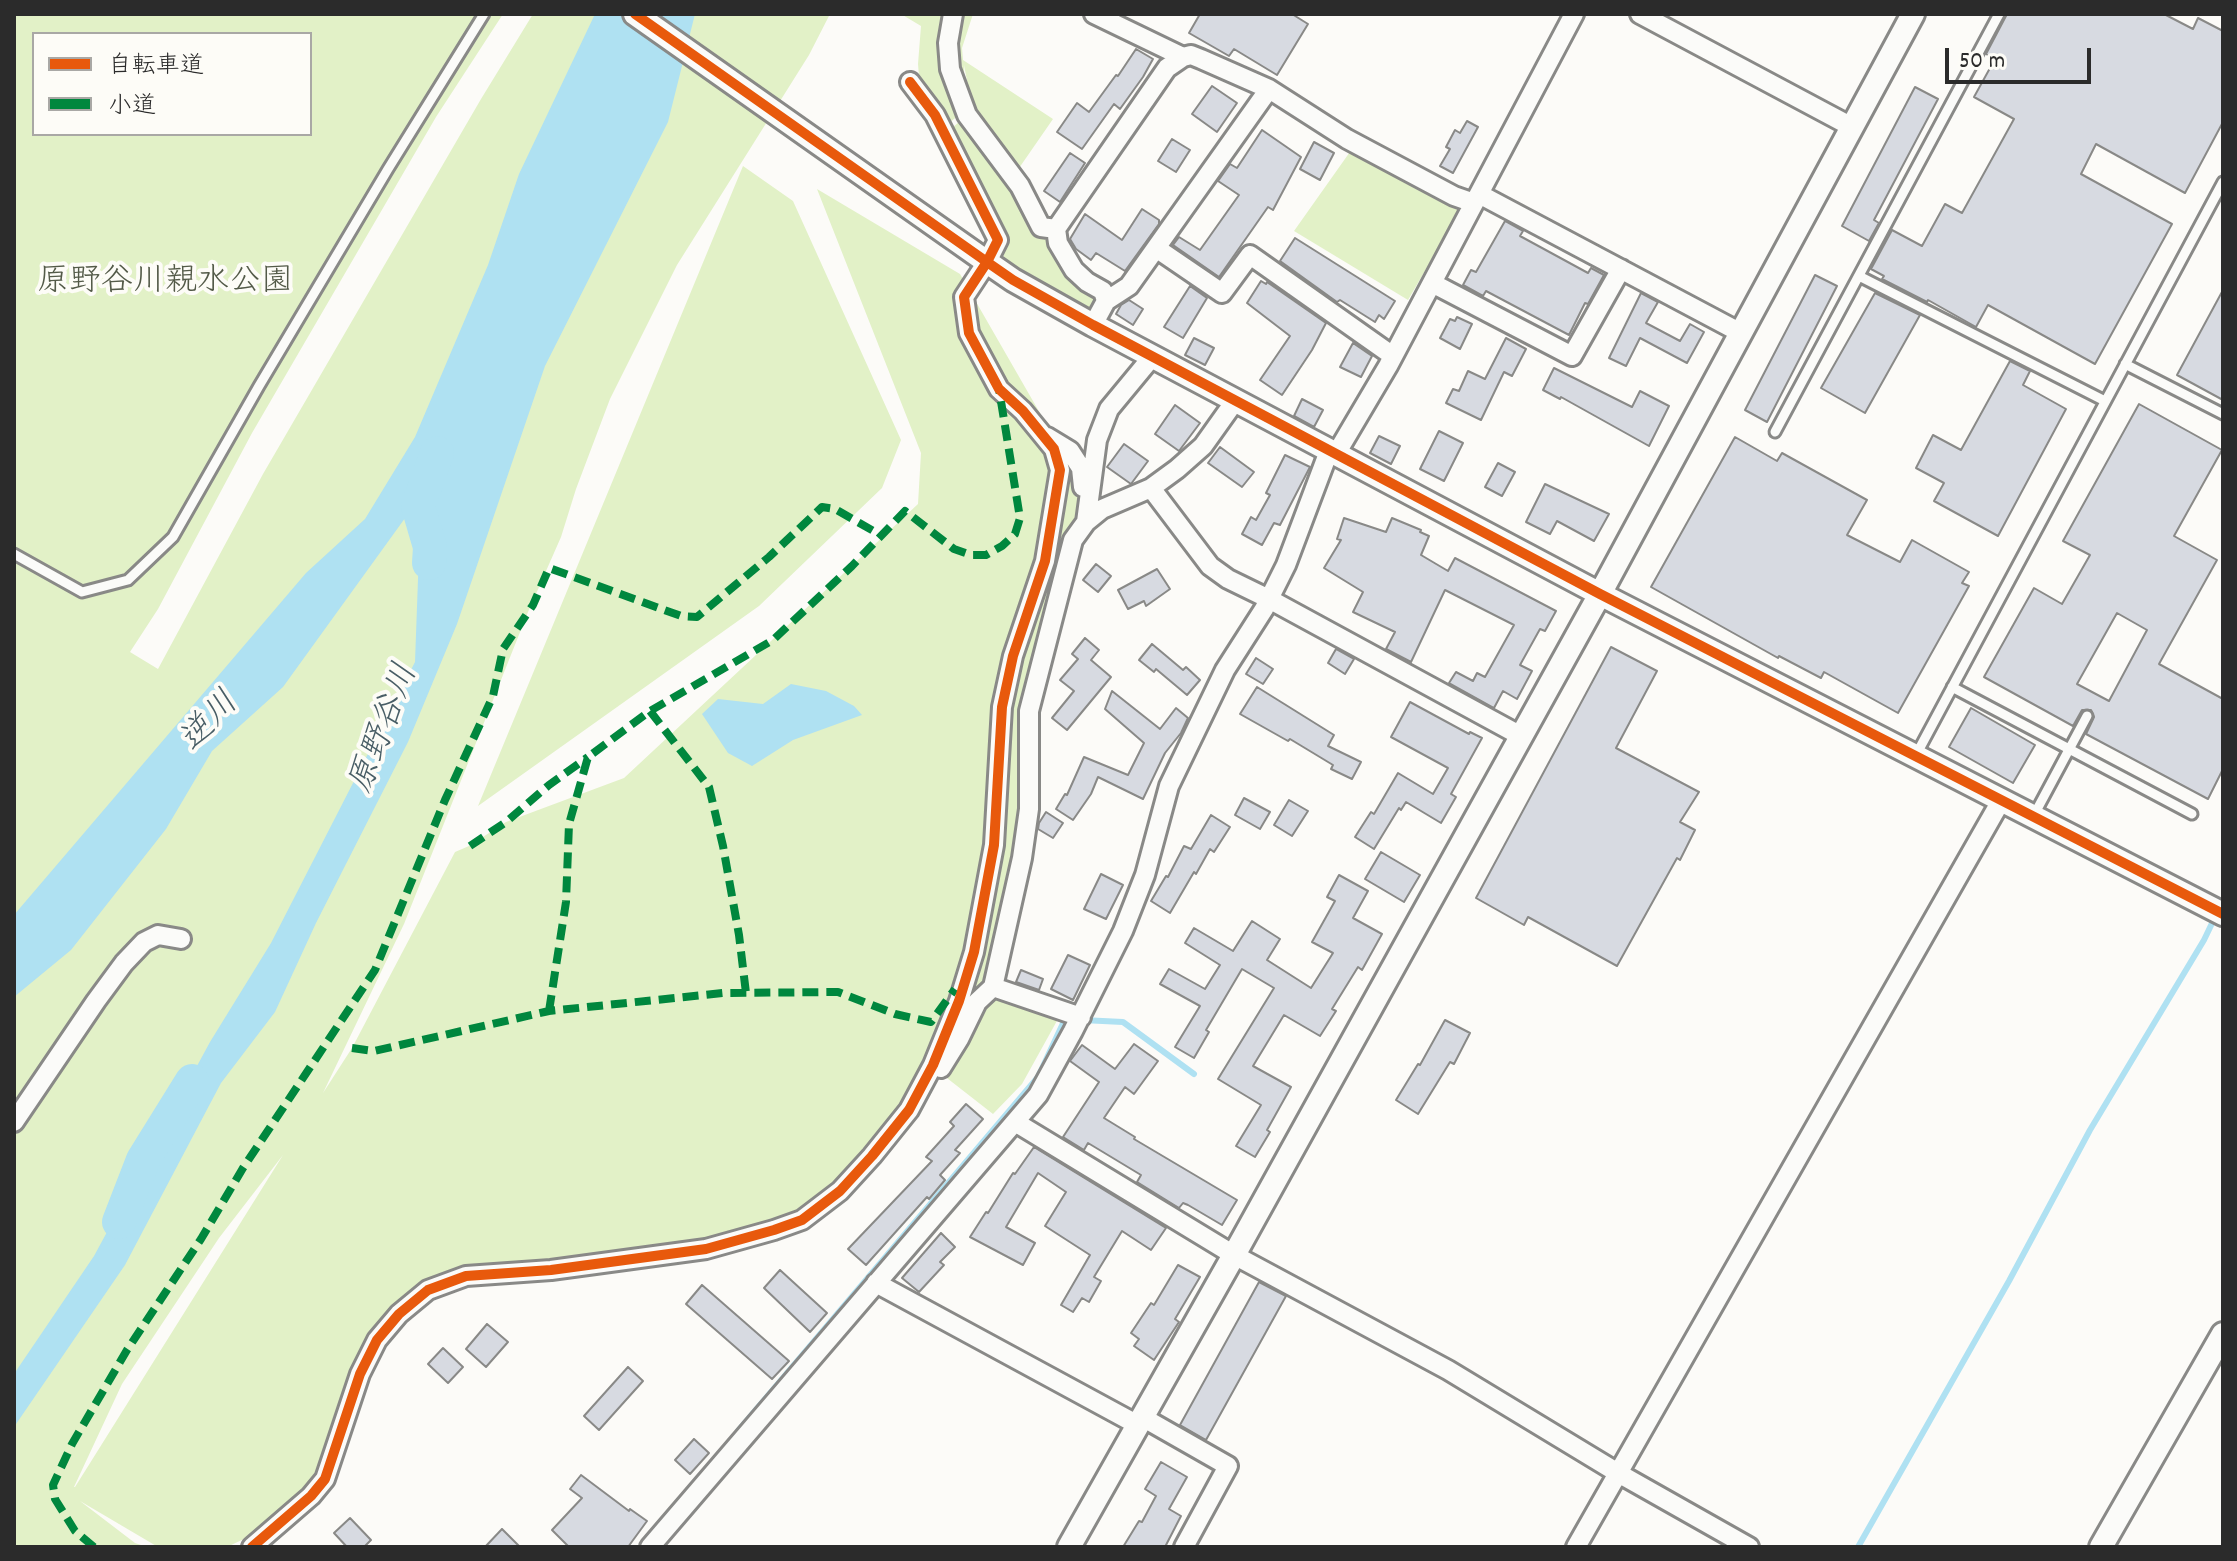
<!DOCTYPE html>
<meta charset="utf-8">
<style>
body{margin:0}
#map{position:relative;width:2237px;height:1561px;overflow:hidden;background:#fcfbf8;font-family:Dekko,"Klee One",sans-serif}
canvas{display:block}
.frame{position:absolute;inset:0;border:16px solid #2b2b2b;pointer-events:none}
.legend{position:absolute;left:32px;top:32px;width:280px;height:104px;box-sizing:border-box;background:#fdfcf7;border:2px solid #a9a8a5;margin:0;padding:10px 14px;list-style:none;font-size:24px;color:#2b2b2b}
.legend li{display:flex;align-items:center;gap:16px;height:40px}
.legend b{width:40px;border:2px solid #a9a8a5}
.scale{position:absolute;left:1945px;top:48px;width:146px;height:36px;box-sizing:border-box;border:4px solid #2b2b2b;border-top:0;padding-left:10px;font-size:24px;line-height:28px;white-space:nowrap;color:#2b2b2b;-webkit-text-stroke:6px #fdfcf7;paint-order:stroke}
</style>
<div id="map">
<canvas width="2237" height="1561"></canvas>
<div class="frame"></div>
<ul class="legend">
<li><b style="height:10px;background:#e8590c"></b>自転車道</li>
<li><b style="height:10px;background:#00873e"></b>小道</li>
</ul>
<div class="scale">50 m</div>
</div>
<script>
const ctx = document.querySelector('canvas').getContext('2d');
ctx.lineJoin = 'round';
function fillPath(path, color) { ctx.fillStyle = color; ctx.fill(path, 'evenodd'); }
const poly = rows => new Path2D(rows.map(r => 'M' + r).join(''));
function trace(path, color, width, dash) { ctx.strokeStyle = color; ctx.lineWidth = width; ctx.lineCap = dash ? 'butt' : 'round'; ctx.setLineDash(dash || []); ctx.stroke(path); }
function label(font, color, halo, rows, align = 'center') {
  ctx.font = font + ' Dekko,"Klee One",sans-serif'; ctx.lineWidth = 8; ctx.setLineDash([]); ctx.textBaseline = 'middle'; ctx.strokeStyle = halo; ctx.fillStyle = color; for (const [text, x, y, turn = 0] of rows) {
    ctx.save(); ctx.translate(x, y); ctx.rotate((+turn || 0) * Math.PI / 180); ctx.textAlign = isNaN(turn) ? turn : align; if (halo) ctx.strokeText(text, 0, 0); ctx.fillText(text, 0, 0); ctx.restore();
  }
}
fillPath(poly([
 [14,14,503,14,436,117,252,433,158,609,130,652,158,669,263,474,481,99,533,14,830,14,809,55,677,265,610,399,576,489,561,537,528,612,404,924,323,1093,352,1048,455,852,469,846,506,822,624,778,918,504,921,453,817,189,960,274,1083,488,1058,600,1029,745,993,987,1058,1019,1022,1084,993,1114,943,1075,959,1040,909,1110,791,1224,649,1257,428,1290,360,1374,315,1477,284,1520,227,1547,158,1547,80,1501,135,1543,147,1547,14,1547],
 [34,34,310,34,310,134,34,134],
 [283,1155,75,1487,74,1487,122,1384,219,1238],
 [901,14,973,14,962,48,963,60,1053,119,1017,171,972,107,964,65,965,110,949,123,944,114,920,89,918,64,921,26],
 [967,115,1041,226,1056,229,1060,258,1104,296,1088,314,1005,260,998,240,945,134],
 [1352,149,1461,209,1408,300,1294,231],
 [743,166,793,201,901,440,882,488,759,606,478,806]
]), '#e2f1c7');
fillPath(poly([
 [595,14,695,14,668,122,545,366,457,624,408,742,316,923,275,1012,221,1083,125,1265,14,1427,14,1374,94,1256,210,1042,271,943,415,662,421,496,283,687,212,751,166,829,71,950,14,997,14,915,306,573,365,519,415,437,488,265,519,174],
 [791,684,826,691,854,706,862,715,793,740,752,766,728,753,702,714,718,699,763,704]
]), '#afe1f2');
trace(poly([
 [1082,1020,1123,1022,1194,1074],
 [738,1431,1038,1077,1065,1019,1071,1020],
 [1858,1547,2009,1281,2090,1130,2204,940,2215,917]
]), '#afe1f2', 6);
trace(poly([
 [429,563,430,547,418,506,437,453],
 [119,1222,143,1160,192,1081]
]), '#afe1f2', 34);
const building = poly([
 [1200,14,1292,14,1308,24,1277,75,1234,49,1229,56,1189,33,1200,14],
 [2007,14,2164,14,2193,29,2198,18,2223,31,2223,122,2185,193,2096,144,2081,174,2172,224,2095,364,1988,305,1976,327,1928,300,1927,302,1882,279,1884,276,1871,269,1892,230,1922,246,1945,204,1962,213,2014,119,1974,97,1995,59,1986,54,2007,14],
 [1136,49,1153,59,1143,77,1120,109,1114,104,1082,149,1057,132,1077,103,1089,112,1116,75,1118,76,1136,49],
 [1212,86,1237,103,1217,132,1192,114,1212,86],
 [1915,87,1938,99,1874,220,1879,223,1869,241,1842,226,1915,87],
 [1467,121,1478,127,1453,173,1440,166,1450,149,1446,147,1455,130,1460,133,1467,121],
 [1262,130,1301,157,1273,210,1268,207,1219,277,1173,245,1179,237,1200,250,1239,195,1218,181,1230,164,1237,168,1262,130],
 [1172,139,1190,150,1176,172,1158,161,1172,139],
 [1314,142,1334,153,1320,180,1300,169,1314,142],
 [1070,153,1085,163,1060,202,1044,191,1070,153],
 [1142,209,1159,220,1159,224,1125,271,1096,253,1091,260,1076,249,1070,239,1085,214,1122,240,1142,209],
 [1505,221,1523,231,1520,236,1588,273,1591,268,1604,275,1588,304,1585,303,1569,335,1486,291,1483,296,1463,285,1471,270,1476,272,1505,221],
 [1295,238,1395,301,1384,319,1379,315,1375,322,1340,300,1337,302,1280,261,1295,238],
 [1815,275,1837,286,1767,422,1745,410,1815,275],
 [1261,281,1266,284,1267,282,1326,323,1312,350,1282,395,1260,380,1290,336,1247,303,1261,281],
 [1190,286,1207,298,1183,338,1164,327,1190,286],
 [2223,290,2223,400,2177,375,2223,290],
 [1641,293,1658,302,1646,323,1680,341,1690,324,1704,332,1687,363,1640,338,1626,366,1609,358,1641,293],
 [1875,293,1920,315,1865,413,1821,388,1875,293],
 [1129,300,1143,309,1133,325,1116,314,1121,305,1129,300],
 [1457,317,1472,324,1460,349,1440,338,1450,319,1455,321,1457,317],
 [1194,338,1214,348,1205,365,1185,355,1194,338],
 [1506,338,1526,349,1512,376,1504,372,1481,420,1446,403,1453,389,1459,391,1468,371,1485,379,1506,338],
 [1353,343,1372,356,1361,377,1340,367,1353,343],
 [2010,361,2030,371,2023,385,2066,409,1998,536,1934,501,1944,483,1916,468,1933,435,1961,450,2010,361],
 [1554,368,1632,407,1640,391,1669,406,1649,446,1561,397,1560,399,1543,390,1554,368],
 [1302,399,1323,410,1314,427,1294,416,1302,399],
 [2139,404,2222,450,2174,536,2217,560,2159,664,2223,699,2223,769,2208,799,2086,734,2094,717,2091,710,2082,710,2073,726,1984,677,2034,588,2062,604,2090,555,2063,541,2139,404],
 [2117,613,2147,630,2109,701,2077,684,2117,613],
 [1175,405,1200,423,1179,451,1155,434,1175,405],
 [1439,431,1463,443,1444,481,1420,469,1439,431],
 [1379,436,1400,446,1391,464,1370,453,1379,436],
 [1735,437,1777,461,1782,453,1867,500,1847,535,1900,562,1912,540,1969,572,1962,583,1969,586,1898,713,1824,672,1821,678,1779,656,1778,658,1651,587,1735,437],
 [1124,444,1148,461,1131,484,1107,467,1124,444],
 [1220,447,1254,472,1242,487,1208,463,1220,447],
 [1285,455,1310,467,1280,525,1274,523,1262,545,1242,534,1251,517,1256,520,1270,495,1266,493,1285,455],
 [1498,463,1515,472,1502,496,1485,487,1498,463],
 [1545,484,1609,514,1594,541,1557,521,1550,534,1526,522,1545,484],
 [1344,518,1386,532,1392,518,1421,530,1420,532,1429,536,1421,555,1448,571,1455,558,1556,611,1545,631,1540,629,1520,665,1532,671,1517,699,1503,691,1494,708,1449,683,1456,672,1473,681,1477,673,1485,677,1514,625,1445,590,1411,662,1386,649,1395,632,1353,612,1363,592,1324,568,1341,540,1337,539,1344,518],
 [1096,564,1111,576,1098,592,1083,580,1096,564],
 [1157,569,1170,589,1146,606,1144,601,1128,609,1118,590,1157,569],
 [1085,638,1099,650,1091,660,1111,677,1067,730,1052,718,1074,691,1060,680,1078,659,1072,654,1085,638],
 [1152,644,1183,670,1186,667,1200,680,1187,695,1156,669,1154,672,1139,660,1152,644],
 [1611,647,1657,671,1616,748,1699,792,1680,822,1695,830,1680,860,1677,858,1617,966,1528,917,1524,925,1476,898,1611,647],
 [1336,649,1354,659,1345,674,1328,663,1336,649],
 [1256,658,1273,669,1263,684,1246,674,1256,658],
 [1257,687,1334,735,1328,746,1361,762,1352,779,1331,769,1333,765,1290,739,1288,741,1240,714,1257,687],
 [1112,691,1160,729,1176,708,1188,718,1181,733,1165,753,1143,799,1098,777,1091,794,1073,820,1056,809,1065,794,1067,795,1084,757,1128,775,1144,743,1105,709,1112,691],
 [1410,702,1469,734,1470,732,1482,738,1451,794,1456,797,1441,823,1406,802,1401,810,1399,808,1374,849,1355,837,1371,812,1374,814,1398,773,1433,794,1448,768,1391,737,1410,702],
 [1971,708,2035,745,2013,783,1949,747,1971,708],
 [1244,798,1270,812,1260,829,1235,815,1244,798],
 [1289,800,1308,811,1292,836,1274,825,1289,800],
 [1046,812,1063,823,1053,838,1038,829,1039,823,1046,812],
 [1211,815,1230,827,1214,852,1210,849,1196,874,1194,872,1170,913,1151,901,1166,876,1168,877,1184,846,1191,849,1211,815],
 [1381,852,1420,875,1404,902,1365,879,1381,852],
 [1101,874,1123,885,1106,919,1084,909,1101,874],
 [1339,875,1368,891,1353,918,1382,934,1362,970,1358,967,1332,1009,1336,1011,1320,1036,1284,1015,1253,1066,1291,1087,1267,1130,1270,1132,1255,1157,1236,1146,1261,1105,1218,1079,1274,988,1242,969,1206,1030,1209,1032,1194,1058,1175,1047,1200,1006,1160,984,1169,969,1205,989,1220,965,1185,943,1194,928,1233,951,1252,921,1280,939,1267,960,1311,988,1333,953,1312,942,1335,901,1327,897,1339,875],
 [1068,955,1090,965,1073,1000,1051,989,1068,955],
 [1021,970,1043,979,1039,990,1016,982,1021,970],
 [1445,1020,1470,1033,1454,1064,1450,1062,1418,1114,1396,1100,1418,1064,1420,1065,1445,1020],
 [1134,1044,1158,1061,1134,1094,1125,1087,1104,1118,1135,1137,1134,1139,1237,1200,1222,1225,1188,1205,1183,1203,1179,1208,1137,1182,1141,1175,1088,1143,1084,1150,1063,1137,1099,1082,1070,1061,1082,1045,1115,1069,1134,1044],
 [966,1104,983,1119,955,1150,960,1153,940,1175,945,1180,929,1199,927,1197,866,1265,848,1249,932,1161,926,1157,954,1126,950,1122,966,1104],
 [1034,1147,1166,1228,1151,1250,1122,1231,1094,1277,1101,1281,1089,1302,1082,1298,1073,1312,1061,1305,1090,1255,1045,1226,1066,1192,1038,1173,1006,1227,1035,1243,1023,1265,970,1237,986,1212,988,1213,1013,1173,1015,1174,1034,1147],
 [941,1233,955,1247,940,1262,944,1265,919,1292,902,1278,941,1233],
 [1178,1265,1200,1277,1175,1319,1179,1322,1154,1360,1134,1346,1139,1339,1131,1333,1151,1303,1154,1305,1178,1265],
 [780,1270,827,1313,810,1332,764,1288,780,1270],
 [1259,1282,1286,1296,1206,1440,1180,1425,1259,1282],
 [702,1285,789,1361,772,1379,686,1304,702,1285],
 [487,1324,508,1342,486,1367,466,1349,487,1324],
 [443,1348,463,1367,448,1383,428,1364,443,1348],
 [628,1367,643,1381,599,1430,584,1416,628,1367],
 [694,1439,709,1453,690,1474,675,1460,694,1439],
 [1161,1462,1187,1477,1169,1509,1181,1516,1165,1547,1123,1547,1139,1521,1142,1522,1156,1496,1145,1489,1161,1462],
 [581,1475,629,1511,630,1509,647,1521,628,1547,569,1547,552,1530,582,1498,570,1489,581,1475],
 [350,1518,371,1540,364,1547,347,1547,334,1533,350,1518],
 [502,1529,520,1547,485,1547,502,1529]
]);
fillPath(building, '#d7dae1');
trace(building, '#898987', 2);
const service = poly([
 [1859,276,2105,401],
 [2125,364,2223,414],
 [1775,432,1999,14],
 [14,554,82,592,128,580,173,537,259,386,388,169,484,14],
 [1952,687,2192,814],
 [1916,755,2223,182],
 [2034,815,2087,716]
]);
const minor = poly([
 [953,14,948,43,950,69,967,115,1020,186,1041,227,1056,229],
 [1094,14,1183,57],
 [1640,14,1852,127],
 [1479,194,1741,333],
 [1156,248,1222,293,1250,255,1393,356],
 [1432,283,1572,356,1621,269],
 [1106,301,1129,286,1269,89],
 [1093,325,1106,301,1103,291,1087,282,1074,270,1058,243,1056,229,1167,68,1183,57,1191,55,1201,59,1269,89,1347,139,1454,196,1474,203],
 [1047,437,1070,451,1081,468,1083,487],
 [1336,454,1388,366,1574,14],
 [1151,488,1210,566,1228,579,1269,599,1521,736],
 [1086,522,1097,440,1109,409,1152,357],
 [1081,1017,993,987,1022,858,1029,809,1029,711,1073,540,1086,522,1102,509,1151,488,1177,469,1203,446,1235,401],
 [941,1068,959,1039,977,1002,993,987],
 [14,1122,96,1001,124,963,144,942,158,935,181,939],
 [1015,1122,1234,1255,1448,1370,1618,1473,1749,1547],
 [876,1283,1138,1425],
 [1142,1417,1228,1466,1184,1547],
 [252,1547,311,1496,325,1479,360,1374,377,1340,399,1314,428,1290,466,1276,551,1270,706,1249,774,1230,802,1220,840,1191,872,1156,909,1110,933,1065,959,1001,974,952,994,845,1002,707,1013,656,1045,561,1060,470,1054,449,1023,411,999,389,969,333,964,297,987,262,998,240,935,115,910,82],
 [650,1547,1038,1095,1073,1031,1123,931,1145,875,1169,786,1225,670,1264,609,1286,565,1329,451],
 [1576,1547,2002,799]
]);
const tertiary = poly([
 [635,14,987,262,1013,280,1093,325,1600,594,2223,914],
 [1069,1547,1234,1255,1600,594,1913,14],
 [2101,1547,2223,1334]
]);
trace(service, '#898987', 15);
trace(minor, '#898987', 24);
trace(tertiary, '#898987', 28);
trace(service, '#fbfbf9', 9);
trace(minor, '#fbfbf9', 18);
trace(tertiary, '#fbfbf9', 22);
trace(poly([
 [650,711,709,787,723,846,739,935,746,993],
 [470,846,506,822,549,785,588,757],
 [549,1011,566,902,569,824,588,757,650,711,773,640,852,566,905,511,954,549,971,555,986,555,1002,546,1015,534,1020,518,999,389],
 [352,1048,374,1051,549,1011,723,993,838,992,895,1014,931,1022,955,989],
 [94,1547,75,1531,55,1499,53,1485,72,1444,127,1350,201,1239,243,1168,375,970,445,800,493,696,503,649,533,605,549,568,681,616,697,617,769,557,822,507,835,509,877,533]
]), '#00873e', 8, [16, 8]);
trace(poly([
 [635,14,987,262,1013,280,1093,325,1600,594,2223,914],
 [252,1547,311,1496,325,1479,360,1374,377,1340,399,1314,428,1290,466,1276,551,1270,706,1249,774,1230,802,1220,840,1191,872,1156,909,1110,933,1065,959,1001,974,952,994,845,1002,707,1013,656,1045,561,1060,470,1054,449,1023,411,999,389,969,333,964,297,987,262,998,240,935,115,910,82]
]), '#e8590c', 10);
label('32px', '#535a48', '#fdfcf7', [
 ["原野谷川親水公園",165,285]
]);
label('italic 34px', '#495e66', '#fdfcf7', [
 ["逆川",212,724,-47],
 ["原野谷川",387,730,-69]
]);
</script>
